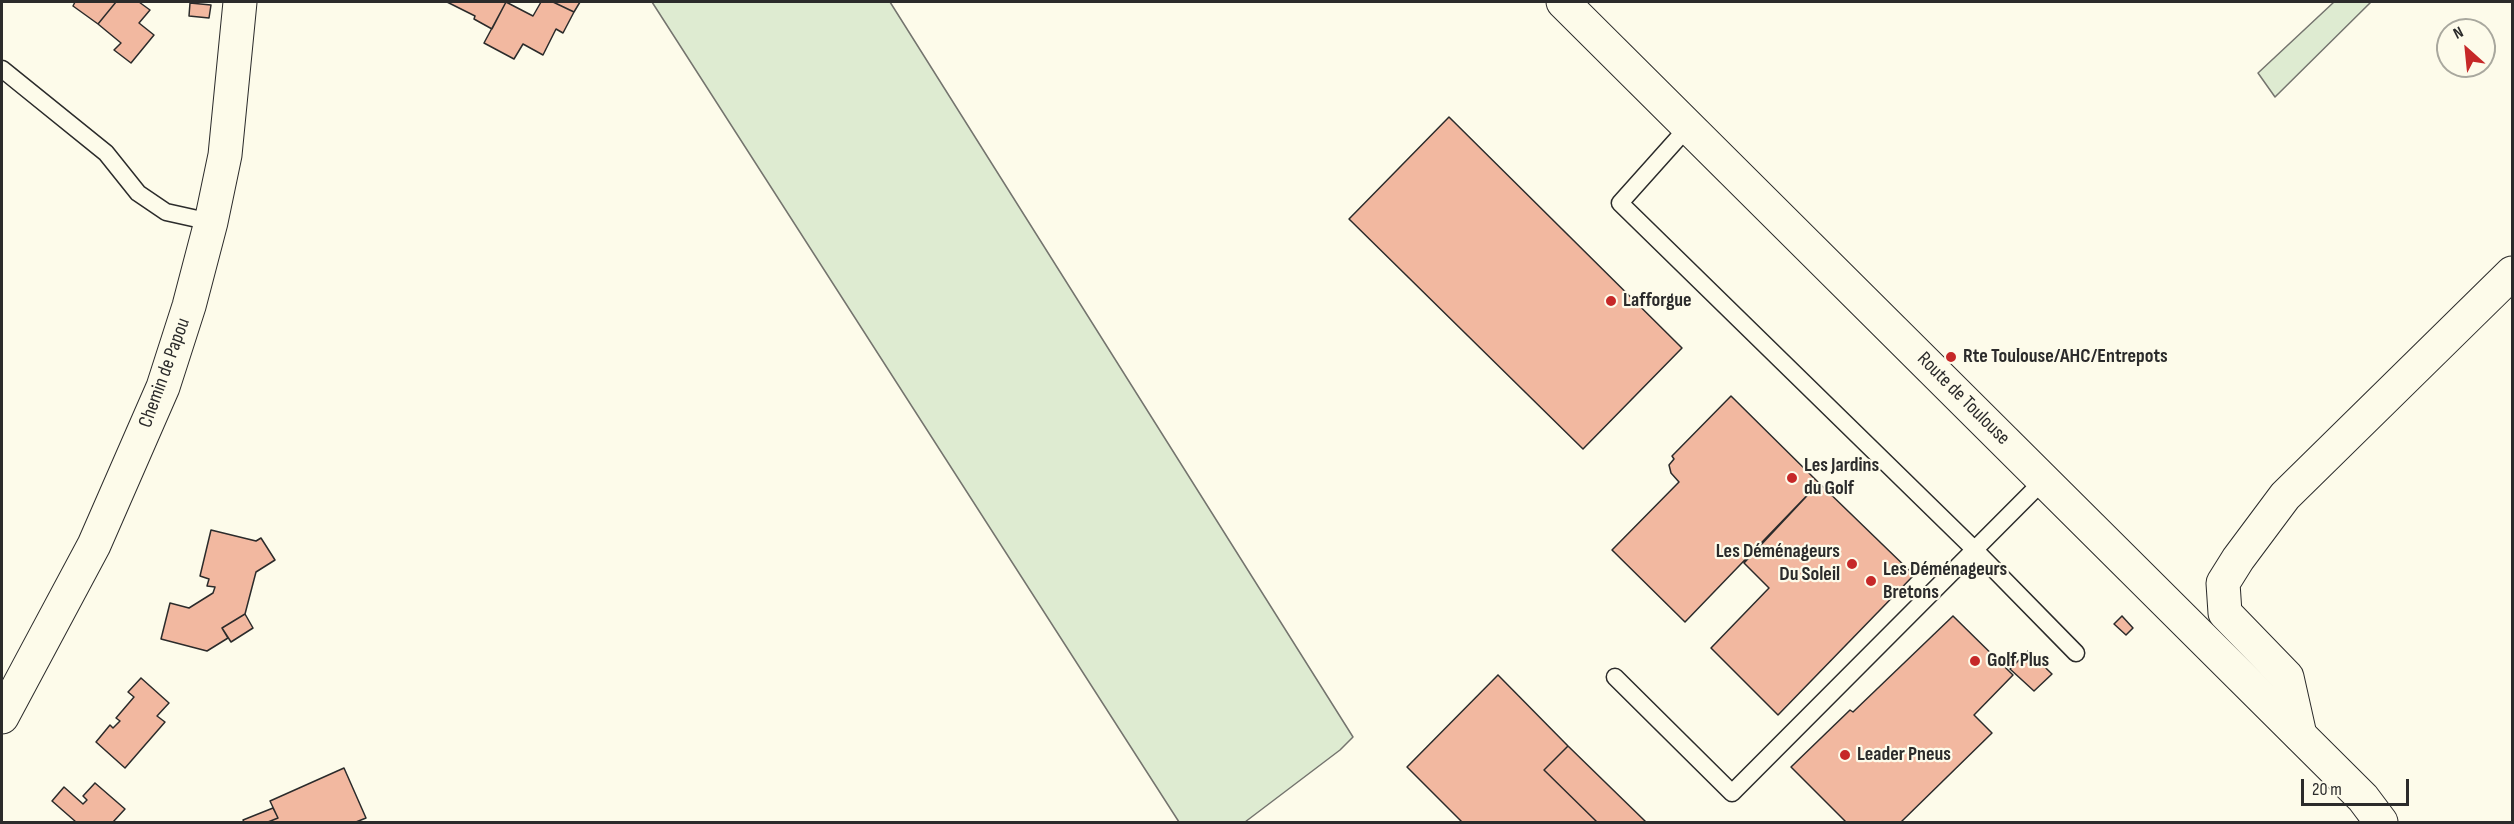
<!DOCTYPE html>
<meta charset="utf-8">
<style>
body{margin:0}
#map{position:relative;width:2514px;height:824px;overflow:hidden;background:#fdfbea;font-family:"Sofia Sans Condensed",sans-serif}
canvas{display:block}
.frame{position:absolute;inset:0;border:3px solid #2b2b2b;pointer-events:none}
.north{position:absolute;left:2436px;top:18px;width:60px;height:60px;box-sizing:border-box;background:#fdfbea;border:2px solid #a9a89e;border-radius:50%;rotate:333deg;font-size:16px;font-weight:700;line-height:24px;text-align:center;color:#2b2b2b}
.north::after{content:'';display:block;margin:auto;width:21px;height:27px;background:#c62828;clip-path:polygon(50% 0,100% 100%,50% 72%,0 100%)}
.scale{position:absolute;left:2301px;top:779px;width:108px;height:27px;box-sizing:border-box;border:3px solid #2b2b2b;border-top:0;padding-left:8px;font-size:18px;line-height:21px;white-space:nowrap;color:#2b2b2b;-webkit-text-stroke:4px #fdfbea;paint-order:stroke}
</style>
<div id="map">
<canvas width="2514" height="824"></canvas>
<div class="frame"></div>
<div class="north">N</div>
<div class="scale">20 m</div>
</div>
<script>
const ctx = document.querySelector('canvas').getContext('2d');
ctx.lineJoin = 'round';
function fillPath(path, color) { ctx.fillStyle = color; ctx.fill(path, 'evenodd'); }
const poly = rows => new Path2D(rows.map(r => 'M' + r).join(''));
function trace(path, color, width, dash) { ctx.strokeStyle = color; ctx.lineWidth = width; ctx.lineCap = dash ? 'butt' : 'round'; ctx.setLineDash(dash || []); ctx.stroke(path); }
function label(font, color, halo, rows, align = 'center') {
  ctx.font = font + ' "Sofia Sans Condensed",sans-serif'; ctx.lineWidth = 4.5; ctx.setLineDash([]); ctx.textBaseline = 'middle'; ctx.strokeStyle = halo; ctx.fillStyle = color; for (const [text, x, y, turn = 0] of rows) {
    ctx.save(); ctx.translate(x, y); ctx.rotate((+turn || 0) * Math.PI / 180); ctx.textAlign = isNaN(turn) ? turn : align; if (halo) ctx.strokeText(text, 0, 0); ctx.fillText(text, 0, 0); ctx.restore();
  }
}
const green = poly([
 [652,2,890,2,1353,737,1340,750,1245,822,1179,822,652,2],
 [2334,2,2371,2,2275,97,2258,73,2334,2]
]);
fillPath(green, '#deebd1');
trace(green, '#74746e', 1.5);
const building = poly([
 [75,2,116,2,98,24,73,6,75,2],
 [116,2,139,2,150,10,139,23,154,35,131,63,114,50,121,43,98,24,116,2],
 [447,2,506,2,492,29,474,19,475,16,447,2],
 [506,2,533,16,541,2,553,2,574,12,563,33,556,29,543,55,523,44,514,59,484,43,506,2],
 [553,2,580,2,574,12,553,2],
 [190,3,211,5,209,18,189,16,190,3],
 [1449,117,1682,348,1583,449,1349,219,1449,117],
 [1731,396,1819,483,1685,622,1612,550,1679,482,1671,473,1669,465,1674,459,1672,456,1731,396],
 [1819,483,1914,575,1778,715,1711,648,1769,588,1744,563,1819,483],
 [211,530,256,541,261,538,275,560,256,572,245,614,222,628,228,638,207,651,161,639,170,603,189,608,213,593,215,587,207,586,209,579,200,576,211,530],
 [245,614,253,628,231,642,222,628,245,614],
 [1953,616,2013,675,1974,715,1992,733,1901,822,1846,822,1791,767,1850,710,1853,712,1953,616],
 [2122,616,2133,628,2126,635,2114,624,2122,616],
 [2028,651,2052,674,2034,691,2010,669,2028,651],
 [1498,675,1568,746,1544,770,1597,822,1462,822,1407,767,1498,675],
 [141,678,169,703,157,716,165,722,125,768,96,742,110,725,113,728,120,721,116,718,134,697,128,692,141,678],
 [1568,746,1646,822,1597,822,1544,770,1568,746],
 [344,768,366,818,356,822,268,822,278,818,270,801,344,768],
 [95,783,125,809,113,822,76,822,52,801,64,787,83,804,87,800,83,796,95,783],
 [273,808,278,818,268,822,244,822,243,820,273,808]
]);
fillPath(building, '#f2b8a0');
trace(building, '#2b2b2b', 1.5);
const service = poly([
 [2,69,106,153,138,193,166,212,211,222],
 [1688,127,1620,203,1975,550,2076,653],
 [1615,677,1732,793,2043,481]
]);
const minor = poly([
 [2300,735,2287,677,2225,613,2223,583,2238,559,2285,496,2512,273]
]);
const tertiary = poly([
 [2,717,94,545,163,387,189,306,211,222,225,155,240,2]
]);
const secondary = poly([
 [1563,2,2363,798,2381,822]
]);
trace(service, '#2b2b2b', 19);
trace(minor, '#2b2b2b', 35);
trace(tertiary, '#2b2b2b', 35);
trace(secondary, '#2b2b2b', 35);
trace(service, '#fdfbea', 16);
trace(minor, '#fdfbea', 33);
trace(tertiary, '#fdfbea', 33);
trace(secondary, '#fdfbea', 33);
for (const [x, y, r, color] of [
 [1611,301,6,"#c62828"],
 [1951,357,6,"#c62828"],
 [1792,478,6,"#c62828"],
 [1852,564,6,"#c62828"],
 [1871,581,6,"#c62828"],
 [1975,661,6,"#c62828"],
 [1845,755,6,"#c62828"]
]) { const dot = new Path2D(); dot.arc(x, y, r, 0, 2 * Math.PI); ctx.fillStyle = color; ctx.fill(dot); trace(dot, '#fdfbea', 2); }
label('bold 20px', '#2b2b2b', '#fdfbea', [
 ["Lafforgue",1623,301],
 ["Rte Toulouse/AHC/Entrepots",1963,357],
 ["Les Jardins",1804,466],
 ["du Golf",1804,489],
 ["Les Déménageurs",1840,552,"right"],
 ["Du Soleil",1840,575,"right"],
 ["Les Déménageurs",1883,570],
 ["Bretons",1883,593],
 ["Golf Plus",1987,661],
 ["Leader Pneus",1857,755]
], 'left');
label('20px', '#2b2b2b', '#fdfbea', [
 ["Chemin de Papou",165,373,-70],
 ["Route de Toulouse",1963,399,45]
]);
</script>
